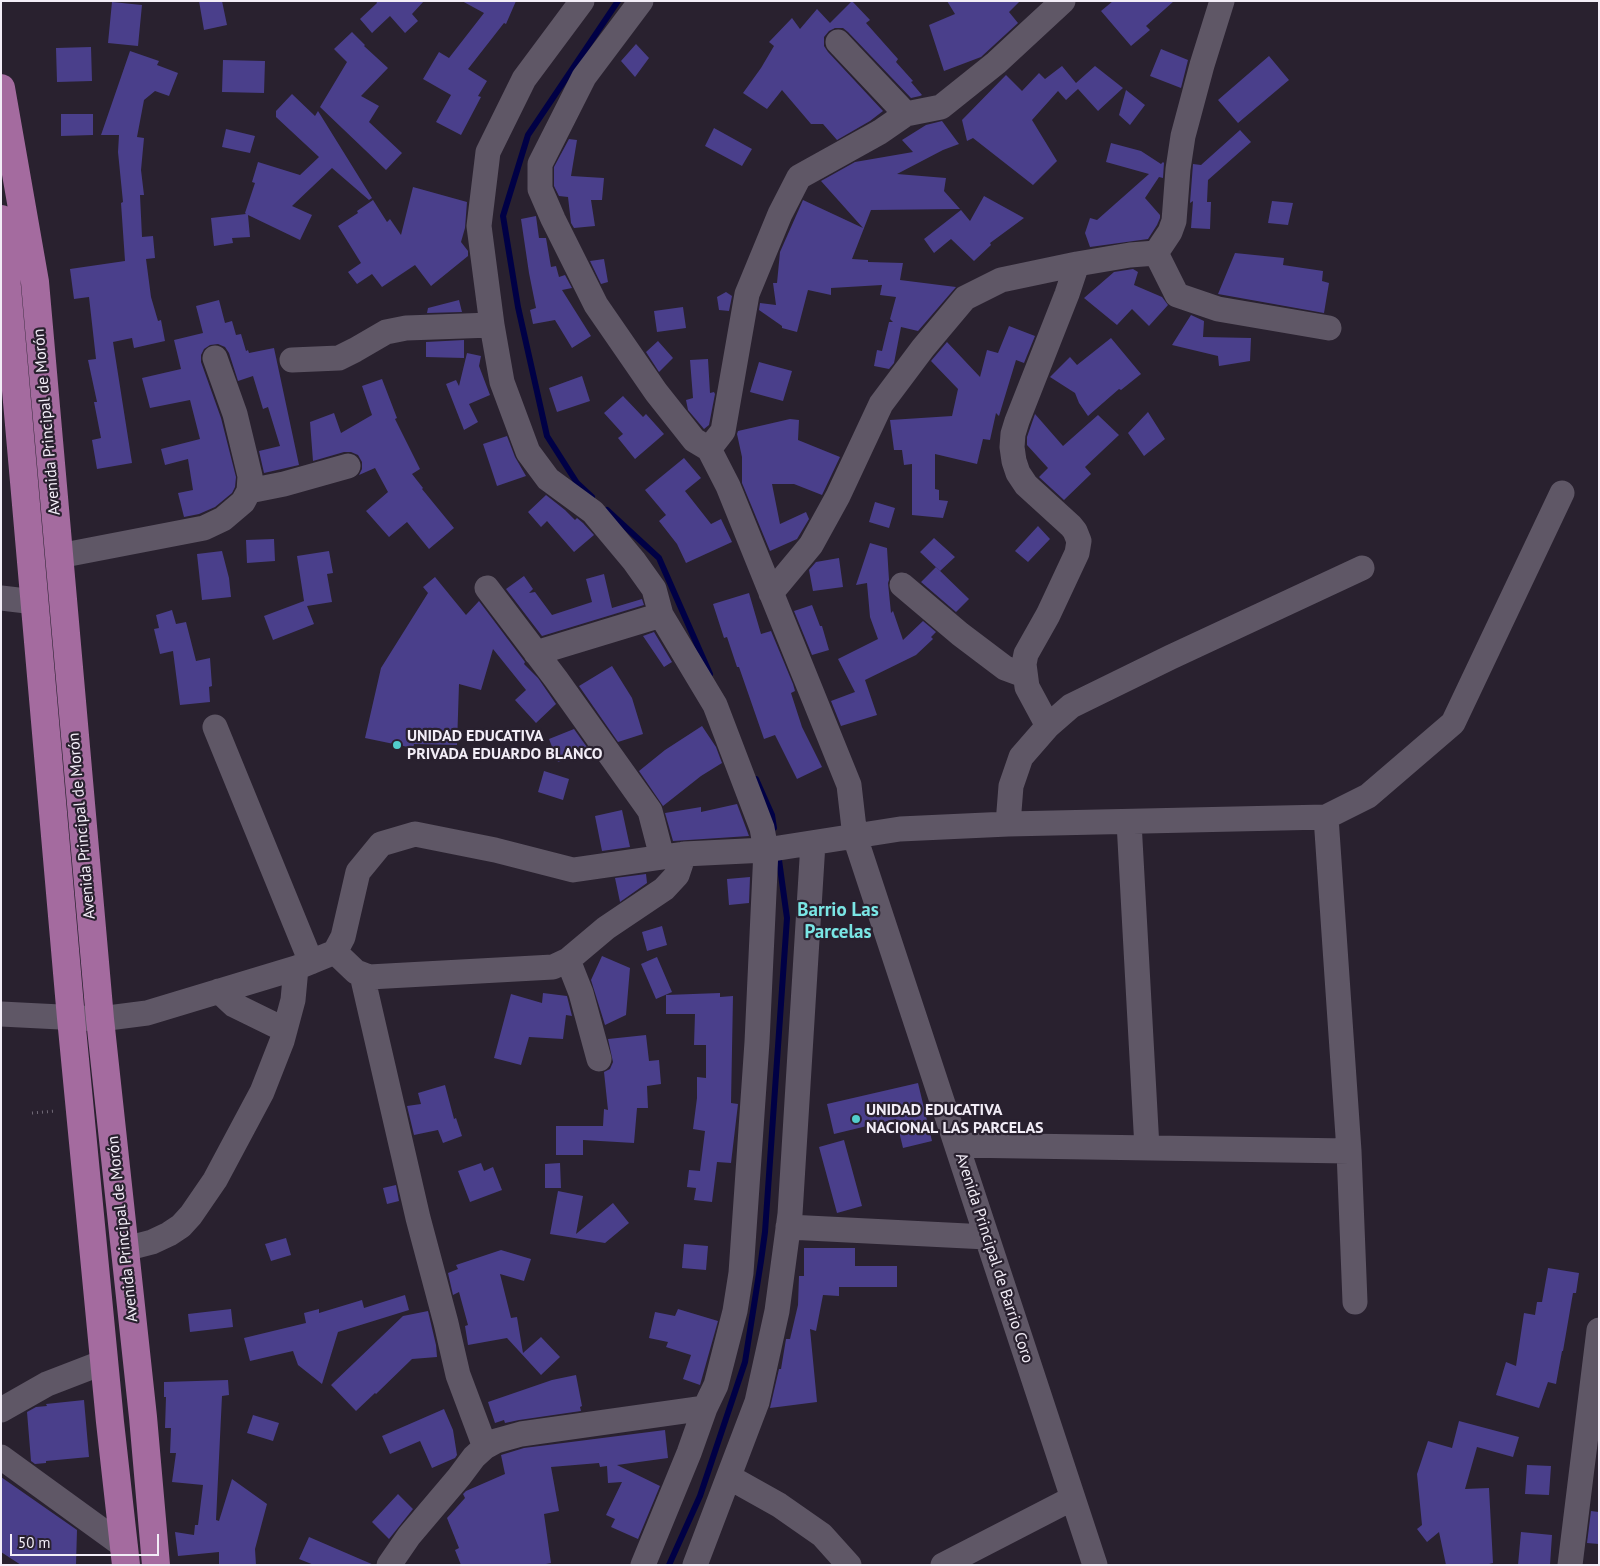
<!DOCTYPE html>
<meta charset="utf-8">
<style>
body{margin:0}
#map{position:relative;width:1600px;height:1566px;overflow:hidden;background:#29212f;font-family:"PT Sans",sans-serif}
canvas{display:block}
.frame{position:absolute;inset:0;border:2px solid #f2edf7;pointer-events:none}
.scale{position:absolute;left:10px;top:1534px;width:149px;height:22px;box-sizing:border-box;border:2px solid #f2edf7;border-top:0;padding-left:6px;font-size:15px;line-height:18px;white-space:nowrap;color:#f2edf7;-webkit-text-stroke:4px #29212f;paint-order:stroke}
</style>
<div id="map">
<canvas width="1600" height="1566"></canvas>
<div class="frame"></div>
<div class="scale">50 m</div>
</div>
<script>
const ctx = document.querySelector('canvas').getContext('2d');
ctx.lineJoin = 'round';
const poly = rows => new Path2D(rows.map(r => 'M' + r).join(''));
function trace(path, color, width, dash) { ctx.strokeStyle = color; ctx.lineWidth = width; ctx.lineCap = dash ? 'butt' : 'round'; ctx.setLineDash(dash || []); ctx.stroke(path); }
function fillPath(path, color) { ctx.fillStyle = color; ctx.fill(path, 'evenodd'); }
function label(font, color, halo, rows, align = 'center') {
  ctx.font = font + ' "PT Sans",sans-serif'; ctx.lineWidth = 4.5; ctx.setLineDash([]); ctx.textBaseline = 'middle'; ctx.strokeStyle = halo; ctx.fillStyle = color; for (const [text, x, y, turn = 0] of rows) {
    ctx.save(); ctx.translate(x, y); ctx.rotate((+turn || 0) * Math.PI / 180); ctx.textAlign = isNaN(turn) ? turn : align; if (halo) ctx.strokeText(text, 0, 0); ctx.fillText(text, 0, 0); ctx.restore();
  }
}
trace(poly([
 [592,497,577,483,547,436,518,307,503,216,528,135,618,1],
 [607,510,659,558,710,674],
 [756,779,772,815,774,828],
 [669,1565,700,1496,745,1362,761,1261,765,1232,787,918,778,853]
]), '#000045', 6);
fillPath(poly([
 [199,1,222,1,227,25,204,30],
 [376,1,424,1,412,14,418,21,405,33,390,16,372,33,360,19,377,3],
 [462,1,516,1,506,24,504,23,468,69,487,81,478,96,481,97,461,135,436,122,451,95,423,79,439,52,449,58,484,13],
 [852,1,870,20,866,23,898,59,896,62,913,81,911,82,922,95,920,96,911,98,848,32,843,28,835,28,829,31,824,37,824,46,828,52,883,111,870,121,837,140,823,124,811,124,782,90,767,109,743,93,761,68,774,46,769,42,792,18,800,29,817,9,830,23],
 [947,1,1020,1,1009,12,1018,23,981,57,944,71,929,25,955,14],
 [1113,1,1174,1,1146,26,1150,30,1131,46,1101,11],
 [112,2,142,5,138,46,108,43],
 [352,32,365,45,364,46,388,68,361,96,379,106,369,122,402,153,386,170,320,107,347,62,334,49],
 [636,44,649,58,635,77,621,61],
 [91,47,92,81,57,82,56,48],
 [1161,49,1188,60,1181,88,1150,76],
 [130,51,159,61,157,65,178,73,169,96,155,91,144,100,137,137,144,138,141,170,144,195,140,195,142,237,153,236,155,258,146,259,151,297,158,321,161,320,165,341,134,348,132,338,113,342,132,463,97,469,92,440,101,438,94,402,97,402,88,360,96,359,89,297,74,299,70,269,125,261,121,203,123,202,118,152,119,135,101,135],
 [1269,56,1289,80,1238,123,1218,100],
 [223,60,265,61,264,93,222,92],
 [1062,66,1076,83,1095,66,1123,88,1098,111,1078,89,1066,100,1058,91,1032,120,1057,161,1033,185,973,138,967,141,962,120,1006,75,1022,91,1039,73,1045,79],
 [1126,90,1145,105,1130,125,1119,115],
 [292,94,315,116,318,111,372,198,369,200,332,168,292,206,312,215,300,240,248,215,250,237,232,238,233,243,214,246,211,218,246,214,245,213,255,183,252,182,258,162,300,175,319,157,276,117,276,111],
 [61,114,93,114,93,135,61,136],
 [942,121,959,144,943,150,897,174,946,178,944,191,960,209,871,210,852,259,868,260,868,262,903,263,900,280,956,287,918,331,901,327,894,363,889,369,874,366,877,350,882,351,889,322,893,322,890,319,896,297,880,295,882,285,831,288,831,295,808,290,797,332,782,328,782,326,759,310,760,303,776,305,773,283,777,283,780,252,803,200,863,228,821,181,855,162,913,152,902,140,926,125],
 [714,128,752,149,742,166,705,146],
 [226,129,255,136,250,153,222,147],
 [1240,130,1251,142,1208,180,1207,202,1211,202,1210,229,1191,228,1193,201,1190,203,1193,164,1201,165],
 [569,139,577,140,571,176,604,178,602,200,591,200,595,226,574,228,571,223,568,197,559,196,554,186,554,167],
 [1111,143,1141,151,1161,164,1163,162,1164,163,1163,178,1159,177,1145,198,1160,215,1160,218,1157,225,1148,239,1090,247,1085,233,1090,218,1097,220,1149,174,1106,162],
 [413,187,467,202,465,228,461,242,468,251,468,256,431,286,415,265,382,287,372,274,357,284,348,272,361,263,338,226,358,213,357,211,373,200,387,222,390,219,401,235],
 [984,196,1024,218,990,243,991,245,974,261,951,239,934,253,924,239,961,210,970,221],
 [1272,201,1293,203,1288,225,1268,223],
 [536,216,539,238,546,238,551,267,556,266,559,277,565,275,572,288,562,290,591,336,572,348,555,320,533,324,530,310,536,308,529,273,521,219],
 [1235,253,1284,258,1283,265,1323,271,1322,281,1329,283,1324,313,1218,294],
 [604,259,608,282,601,284,590,261],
 [1133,269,1138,272,1134,285,1162,297,1168,305,1149,326,1132,309,1117,325,1084,298,1114,272],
 [726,292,732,296,729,311,719,310,717,297],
 [219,300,225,323,232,321,236,335,241,334,246,351,248,350,249,353,274,348,299,465,264,473,259,451,280,446,268,407,263,409,253,376,238,381,229,353,225,347,218,344,210,345,204,349,201,355,201,362,221,418,236,477,235,487,232,493,215,507,199,514,184,517,178,493,193,490,188,459,165,465,161,449,200,439,190,400,150,408,142,378,181,369,174,340,203,333,196,306],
 [459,300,462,312,427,313,428,308],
 [683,307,686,328,657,332,654,311],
 [1191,315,1204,321,1203,337,1251,338,1250,361,1219,366,1218,356,1172,345],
 [1009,326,1035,336,1024,363,1016,360,999,416,996,413,990,440,983,439,977,464,935,454,935,489,939,490,939,500,948,501,943,518,912,515,912,464,904,465,902,450,894,450,890,420,952,416,958,389,931,361,947,342,980,377,987,350,998,353],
 [1111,338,1141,374,1121,390,1119,389,1088,416,1079,403,1075,393,1050,377,1070,357,1077,365],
 [464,340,464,358,426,357,426,342],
 [658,341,673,358,659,372,646,352],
 [467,353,481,356,479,366,490,395,469,404,478,422,464,430,446,384,456,380,459,386],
 [708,359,710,393,714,392,715,394,709,425,704,429,688,410,686,400,693,398,690,360],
 [759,362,792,371,783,401,750,392],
 [582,376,590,401,557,412,549,388],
 [382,379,397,418,395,419,420,469,412,474,423,488,422,489,454,528,429,549,407,522,389,537,366,511,388,492,375,468,359,475,362,469,362,462,358,455,351,452,344,452,313,461,310,422,334,413,341,433,372,415,362,386],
 [623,396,643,417,646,414,664,434,635,459,618,438,623,434,604,413],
 [1148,412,1165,439,1144,456,1128,433],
 [1035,414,1063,446,1098,415,1119,435,1085,467,1091,474,1064,500,1039,477,1048,468,1027,445,1027,437],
 [790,419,799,420,798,440,840,457,822,495,794,484,772,484,780,524,806,512,809,519,797,539,770,551,742,483,742,457,737,434,738,431],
 [507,436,515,457,526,476,497,486,483,444],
 [684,458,701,478,685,491,711,524,721,519,732,542,686,563,677,544,659,521,666,515,645,490],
 [546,495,565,510,575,520,577,518,583,523,594,535,574,552,547,521,541,527,528,512],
 [875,502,895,508,889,528,869,522],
 [1038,526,1050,539,1028,562,1015,551],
 [934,538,955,557,940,571,920,552],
 [274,539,275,561,247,563,246,540],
 [870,543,887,548,889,580,888,583,891,613,893,611,903,640,923,621,936,632,931,637,933,639,916,655,865,680,877,715,841,726,831,701,855,692,838,659,878,639,870,617,867,583,856,585],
 [222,551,229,578,231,597,202,600,197,554],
 [329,551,333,573,327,574,332,602,307,606,314,624,273,640,264,616,304,601,297,556],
 [839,558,843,587,813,591,809,570,816,562],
 [936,567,969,599,956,612,921,582],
 [604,574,612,608,642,599,644,605,542,636,506,589,524,576,533,589,529,593,535,592,552,615,592,602,586,579],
 [435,577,466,615,479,601,525,662,524,664,538,678,556,704,536,723,515,700,526,690,493,649,481,690,459,684,457,745,414,744,413,748,365,738,381,668,428,593,423,587],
 [749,593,761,634,771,631,793,684,795,691,791,693,802,727,822,767,797,779,775,735,764,739,739,667,737,667,727,637,724,638,713,604],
 [812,605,820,626,822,626,829,650,812,655,794,611],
 [172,610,176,624,186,622,196,661,210,658,212,686,209,687,210,702,180,705,173,651,160,654,154,629,159,628,156,615],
 [654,632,672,662,664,667,643,636],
 [612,666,632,698,643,734,618,742,579,686],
 [702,726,716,747,722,763,701,776,663,806,639,771,665,750],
 [574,729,589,750,558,762,549,739],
 [544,771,569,779,563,800,538,792],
 [737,804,749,836,673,841,665,813,701,807,701,812],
 [622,810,630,847,602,851,595,816],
 [646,874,647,883,620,902,615,878],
 [750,877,749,903,729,905,727,879],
 [662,926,667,945,647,951,642,932],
 [602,956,630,968,626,1015,605,1025,591,980],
 [657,957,672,992,656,999,641,964],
 [543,993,567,996,572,1016,566,1015,563,1039,529,1037,521,1065,494,1058,511,994,542,1003],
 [720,993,720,997,733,996,731,1103,738,1104,731,1163,717,1162,712,1202,694,1200,696,1188,687,1187,689,1170,700,1171,705,1131,693,1129,697,1098,697,1077,706,1078,706,1045,694,1045,695,1014,666,1014,666,995],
 [646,1035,649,1061,659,1060,661,1084,647,1086,648,1108,637,1108,634,1143,583,1140,583,1155,556,1155,556,1126,603,1126,604,1109,608,1110,604,1072,610,1069,613,1062,608,1039],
 [918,1083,932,1141,903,1148,896,1119,834,1134,827,1104],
 [445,1085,454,1119,456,1118,462,1136,443,1143,438,1130,414,1135,407,1106,421,1104,418,1093],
 [844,1140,862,1206,837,1213,819,1147],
 [481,1163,484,1171,493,1167,502,1190,470,1202,458,1171],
 [560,1163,561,1188,545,1188,545,1164],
 [396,1185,399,1201,387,1204,383,1188],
 [558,1191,583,1196,576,1234,613,1203,629,1223,605,1243,550,1234],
 [286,1238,291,1255,271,1261,265,1244],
 [684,1244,708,1246,706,1270,682,1268],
 [804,1248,855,1248,855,1266,897,1266,897,1287,839,1287,839,1296,823,1295,816,1331,810,1329,817,1402,770,1408,779,1369,781,1369,786,1339,790,1339,798,1305,799,1276,804,1276],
 [501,1250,531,1259,524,1281,500,1274,511,1318,517,1317,523,1353,541,1337,560,1357,541,1375,507,1338,468,1345,465,1326,468,1325,459,1292,453,1295,448,1273,458,1269,456,1265],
 [1548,1268,1579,1273,1576,1293,1573,1293,1563,1351,1562,1351,1556,1384,1548,1382,1539,1408,1496,1395,1506,1362,1516,1366,1524,1313,1535,1315,1537,1302,1542,1302],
 [405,1295,409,1310,338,1332,322,1384,298,1365,293,1351,250,1361,244,1338,306,1323,304,1313,319,1309,319,1313,362,1300,364,1308],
 [231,1309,233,1327,190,1332,188,1314],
 [678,1309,718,1321,700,1385,683,1379,691,1355,666,1347,668,1342,649,1338,655,1312,675,1316],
 [428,1311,436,1345,437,1357,412,1359,376,1394,375,1393,356,1411,331,1385,403,1316],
 [576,1375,582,1406,580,1407,581,1411,519,1420,505,1423,504,1420,495,1423,488,1402,552,1380],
 [228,1380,229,1395,222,1396,216,1520,219,1521,232,1479,267,1504,255,1549,256,1565,219,1565,219,1552,178,1556,175,1532,194,1535,195,1525,198,1525,203,1485,172,1482,176,1453,170,1453,171,1428,165,1428,166,1397,164,1397,164,1382],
 [84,1400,89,1457,46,1461,46,1463,35,1464,31,1461,27,1412,36,1407,47,1406,46,1404],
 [444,1409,453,1430,457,1455,455,1458,432,1468,420,1441,390,1454,382,1436],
 [253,1415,279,1423,273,1441,247,1433],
 [1459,1421,1519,1437,1513,1457,1477,1447,1465,1489,1489,1488,1493,1563,1485,1565,1446,1565,1439,1532,1427,1542,1417,1529,1422,1525,1417,1474,1428,1441,1452,1448],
 [665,1430,668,1458,617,1465,660,1486,638,1539,611,1527,615,1519,606,1515,622,1482,608,1483,607,1466,600,1467,599,1463,551,1467,559,1511,544,1514,551,1563,541,1565,461,1565,455,1550,459,1548,447,1518,465,1498,463,1494,466,1491,505,1474,501,1455,524,1448],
 [1527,1465,1551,1466,1549,1495,1525,1494],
 [1,1477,77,1530,76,1565,21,1565,1,1552],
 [398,1494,413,1509,389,1539,372,1522],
 [1591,1511,1599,1512,1599,1544,1587,1543],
 [1521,1532,1552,1535,1550,1565,1518,1565],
 [309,1537,374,1565,314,1565,299,1559]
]), '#4a3f8b');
trace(poly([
 [32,1113,56,1111]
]), '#726b78', 3, [1, 4]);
trace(poly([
 [582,1,524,79,488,152,479,226,492,325,502,382,528,452,548,479,593,512,634,561,654,589,661,615,715,705,762,828,766,850,757,1042,741,1273,735,1311,716,1385,705,1408,689,1453,643,1565],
 [641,1,584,77,540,164,540,189,553,219,596,305,656,392,694,440,709,449,728,486,849,785,855,837,1095,1565],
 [838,42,906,114],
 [1156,253,1170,232,1174,221,1178,169,1183,136,1202,65,1222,1],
 [1156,253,1177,295,1218,309,1329,328],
 [292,360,339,358,355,350,386,332,406,328,492,325],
 [709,449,723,431,747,294,780,214,799,177,880,132,906,114,941,107,996,63,1063,1],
 [249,491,284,484,348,466],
 [59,556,204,528,223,519,243,502,249,491,250,476,235,414,215,358],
 [902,585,960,634,1005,668,1024,675],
 [487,588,556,679,650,811,662,857],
 [771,593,811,545,838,496,881,404,923,348,965,298,1001,280,1077,264,1130,255,1156,253],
 [1,598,35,602],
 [536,653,661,615],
 [1048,726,1027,687,1024,664,1026,654,1048,615,1077,553,1079,541,1075,531,1071,526,1026,485,1018,473,1014,461,1012,447,1013,434,1017,421,1067,294,1077,264],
 [215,727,311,962],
 [1326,817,1349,1151,1355,1302],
 [1129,822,1147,1148],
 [1008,824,1011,786,1021,757,1048,726,1071,706,1171,657,1362,568],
 [335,952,356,972,369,977,553,967,568,960,606,928,664,889,677,875,684,854],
 [568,960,581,993,599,1059],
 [362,975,418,1218,446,1323,458,1375,485,1447],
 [219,991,234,1005,285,1030],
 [1,1014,100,1019,147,1013,296,968,335,952,343,937,358,872,381,844,415,834,495,850,573,870,684,854,766,850,900,829,1008,824,1326,817,1368,796,1453,723,1562,493],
 [957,1145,1349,1151],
 [788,1227,987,1237],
 [125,1249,152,1242,169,1234,181,1226,191,1215,215,1180,262,1092,282,1041,293,1000,296,968],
 [1,1410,47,1384,104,1362],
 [1,1457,125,1547],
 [729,1477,779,1505,822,1535,849,1565],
 [389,1565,409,1536,459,1477,474,1457,485,1447,496,1441,521,1434,705,1408],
 [695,1565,757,1402,777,1311,790,1214,813,843],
 [943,1565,1073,1498],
 [1570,1565,1599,1330]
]), '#5f5766', 25);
trace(poly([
 [1,88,35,282,100,1019,143,1417,156,1565],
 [1,219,71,1018,110,1422,126,1565]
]), '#a46b9f', 28);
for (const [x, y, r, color] of [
 [397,745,5,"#52cdcc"],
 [856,1119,5,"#52cdcc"]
]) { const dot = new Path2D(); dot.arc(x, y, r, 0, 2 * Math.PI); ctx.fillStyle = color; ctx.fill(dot); trace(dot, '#29212f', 2); }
label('16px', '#f2edf7', '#29212f', [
 ["Avenida Principal de Morón",47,422,-95],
 ["Avenida Principal de Morón",82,826,-95],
 ["Avenida Principal de Morón",123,1229,-96],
 ["Avenida Principal de Barrio Coro",994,1258,72]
]);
label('bold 16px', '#f2edf7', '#29212f', [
 ["UNIDAD EDUCATIVA",407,736],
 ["PRIVADA EDUARDO BLANCO",407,754],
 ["UNIDAD EDUCATIVA",866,1110],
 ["NACIONAL LAS PARCELAS",866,1128]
], 'left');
label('bold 19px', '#7ae6e5', '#29212f', [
 ["Barrio Las",838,911],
 ["Parcelas",838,933]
]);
</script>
